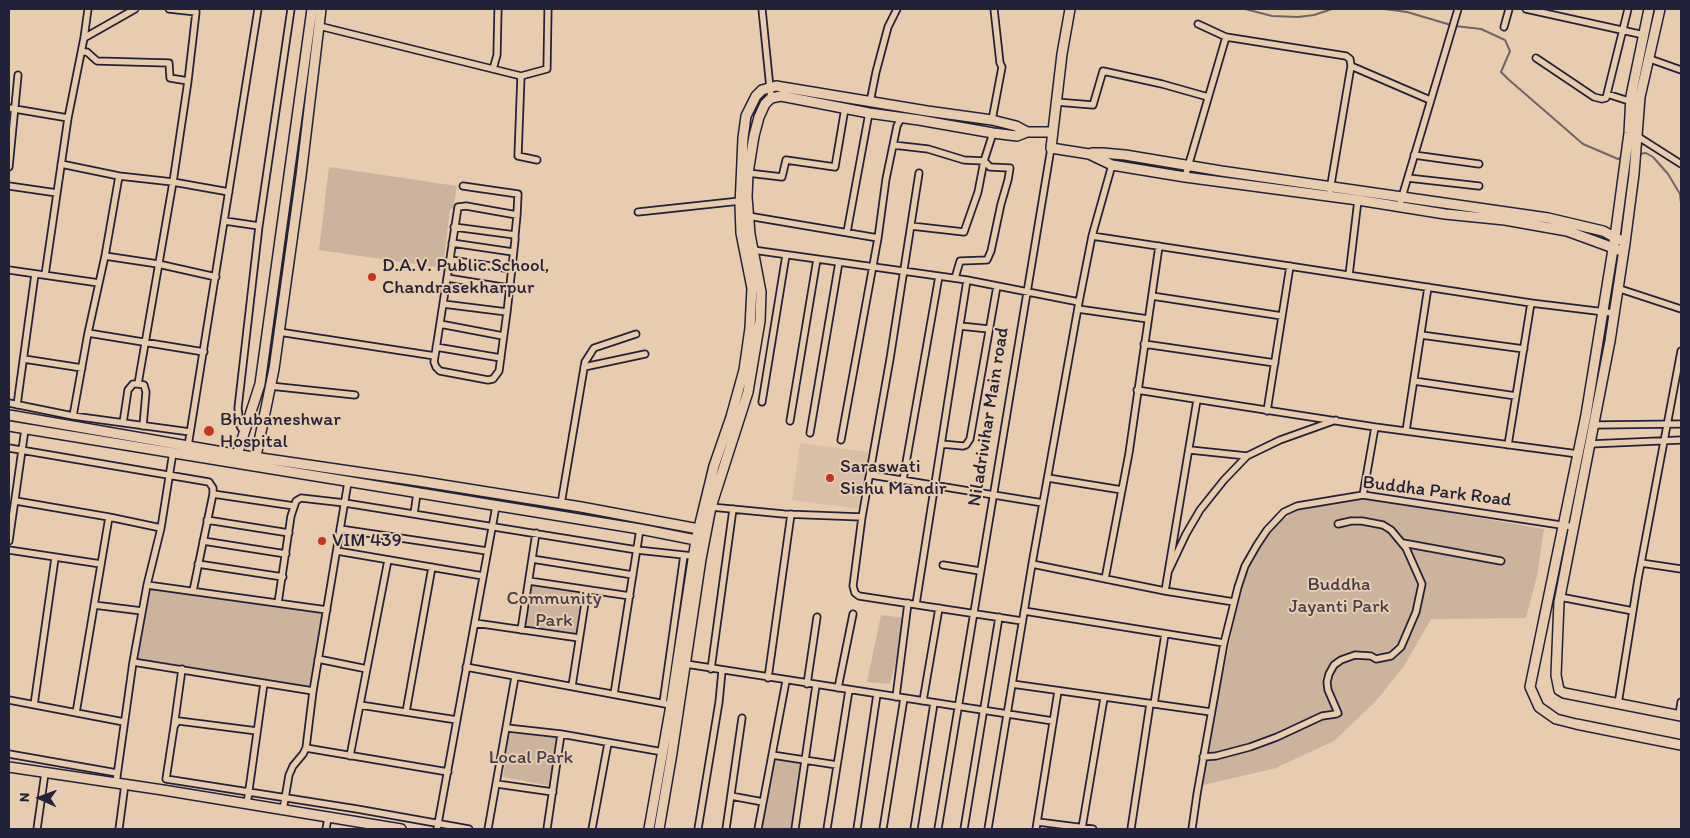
<!DOCTYPE html>
<style>
body{margin:0}
#map{position:relative;width:1690px;height:838px;overflow:hidden;background:#e8ccaf;font-family:Itim,sans-serif}
canvas{display:block}
.frame{position:absolute;inset:0;border:10px solid #22223b;pointer-events:none}
.north{position:absolute;left:15px;top:773px;width:50px;height:50px;-webkit-text-stroke:4px #e8ccaf;paint-order:stroke;rotate:272deg;font-size:14px;font-weight:700;line-height:20px;text-align:center;color:#22223b}
.north::after{content:'';display:block;margin:auto;width:18px;height:22px;background:#22223b;clip-path:polygon(50% 0,100% 100%,50% 72%,0 100%)}
</style>
<div id="map">
<canvas width="1690" height="838"></canvas>
<div class="frame"></div>
<div class="north">N</div>
</div>
<script>
const ctx = document.querySelector('canvas').getContext('2d');
ctx.lineJoin = 'round';
function fillPath(path, color) { ctx.fillStyle = color; ctx.fill(path, 'evenodd'); }
const poly = rows => new Path2D(rows.map(r => 'M' + r).join(''));
function trace(path, color, width, dash) { ctx.strokeStyle = color; ctx.lineWidth = width; ctx.lineCap = dash ? 'butt' : 'round'; ctx.setLineDash(dash || []); ctx.stroke(path); }
function label(font, color, halo, rows, align = 'center') {
  ctx.font = font + ' Itim,sans-serif'; ctx.lineWidth = 4; ctx.setLineDash([]); ctx.textBaseline = 'middle'; ctx.strokeStyle = halo; ctx.fillStyle = color; for (const [text, x, y, turn = 0] of rows) {
    ctx.save(); ctx.translate(x, y); ctx.rotate((+turn || 0) * Math.PI / 180); ctx.textAlign = isNaN(turn) ? turn : align; if (halo) ctx.strokeText(text, 0, 0); ctx.fillText(text, 0, 0); ctx.restore();
  }
}
fillPath(poly([
 [800,443,868,452,861,509,792,500]
]), '#d9bfa6');
fillPath(poly([
 [329,167,457,186,453,209,450,209,443,268,319,250],
 [1369,499,1544,529,1537,576,1526,618,1431,619,1404,666,1376,701,1334,741,1276,768,1199,786,1243,580,1260,548,1277,524,1297,510,1336,502],
 [529,581,587,590,579,638,521,630],
 [148,586,327,610,313,691,135,661],
 [881,615,906,618,890,684,867,682],
 [509,733,557,738,551,786,503,777],
 [772,755,805,760,795,829,758,829]
]), '#cbb39e');
trace(poly([
 [1245,9,1272,16,1298,17,1314,15,1332,9],
 [1385,9,1407,12,1451,25],
 [1455,26,1481,29,1505,40,1510,51,1501,72,1508,79,1583,144,1618,159,1623,157],
 [1638,154,1646,153,1653,157,1668,174,1680,194,1681,204]
]), '#6f6467', 2);
const street = poly([
 [169,9,196,12,188,81],
 [762,9,771,98],
 [1526,9,1644,35],
 [1198,24,1226,37,1346,56,1350,59,1351,66,1330,190],
 [319,26,521,76,547,69,548,9],
 [1504,27,1509,9],
 [84,38,135,9],
 [82,52,87,52,97,61,169,63,170,78,188,81,173,182,138,384],
 [1536,58,1594,97,1602,99,1606,98,1628,9],
 [1650,59,1681,70],
 [1351,66,1430,100],
 [493,69,497,55,498,9],
 [521,76,518,156,537,160],
 [1607,94,1632,102],
 [870,102,876,72,888,27,897,9],
 [1056,102,1093,105,1103,71,1162,84,1208,97],
 [9,108,68,118],
 [992,120,1002,67,1000,63,994,9],
 [1637,136,1681,164],
 [893,145,928,149,964,160,984,161,978,192,964,232,911,226],
 [1414,155,1479,164],
 [61,164,119,176,173,182,229,192],
 [9,167,18,75],
 [748,173,782,177,786,160,835,167,845,108],
 [919,173,890,359,862,517,853,586,855,593,859,596,1022,621],
 [1185,177,1226,37],
 [1408,178,1479,186],
 [9,186,57,193],
 [463,186,518,194,517,215,515,235,515,240,507,312,499,371,493,379,488,380,440,371,436,367,434,362,458,207,466,206,517,215],
 [1399,207,1458,9],
 [638,212,740,201],
 [748,216,878,238],
 [225,221,259,226],
 [454,227,515,235],
 [847,232,869,113],
 [1092,236,1531,303,1613,313],
 [452,243,513,252],
 [753,250,967,280,1079,302],
 [105,256,158,264,216,277],
 [450,260,511,269],
 [9,270,99,283],
 [45,275,68,118,84,38,88,9],
 [1349,275,1358,200],
 [447,278,509,288],
 [955,278,960,261,987,260,991,251,1001,204,1008,180,1010,168,990,167,984,161,993,133],
 [1617,288,1681,309],
 [1152,296,1282,316],
 [443,304,507,312],
 [1078,309,1148,319],
 [440,324,503,336],
 [960,326,989,329],
 [279,332,435,356],
 [88,333,204,352],
 [1421,335,1524,349],
 [1144,344,1275,363],
 [436,347,501,358],
 [24,359,82,368],
 [584,367,645,354],
 [1414,381,1516,396],
 [270,386,355,395],
 [1137,390,1375,427,1578,454],
 [762,402,786,255],
 [9,403,73,416,190,432],
 [17,405,35,274],
 [1267,411,1290,266],
 [73,416,88,333,105,256,119,176],
 [790,421,817,259],
 [123,423,128,390,133,384,138,384,144,385,146,392,143,426],
 [1594,425,1681,424],
 [1406,431,1428,287],
 [244,433,240,426,238,408,259,226,291,9],
 [810,433,839,262],
 [841,440,878,238,886,179,897,126,901,118],
 [941,444,963,446,966,445,970,439,997,286],
 [1590,444,1681,440],
 [1508,445,1531,303],
 [188,446,258,9],
 [9,448,209,482,213,488,213,494,193,591],
 [1190,450,1247,456],
 [871,475,1043,503],
 [1048,478,1122,490],
 [903,480,939,276],
 [213,494,294,506],
 [1363,495,1375,427],
 [16,501,109,517,161,528],
 [561,504,585,362,594,348,636,334],
 [711,507,784,514,862,517],
 [414,514,417,493],
 [207,520,289,533],
 [340,529,487,551],
 [9,541,25,429],
 [203,541,286,554],
 [1403,543,1501,561],
 [9,550,101,564],
 [337,551,483,576],
 [532,559,633,575],
 [1641,563,1681,569],
 [198,564,283,577],
 [1032,564,1165,591,1234,602],
 [943,565,980,571],
 [1169,570,1186,534,1200,510,1224,480,1247,456,1280,440,1336,420],
 [1105,579,1129,453,1159,246],
 [529,581,630,596],
 [147,585,327,610],
 [1165,591,1197,400],
 [1560,597,1633,611],
 [278,603,291,516,296,501,301,498,345,503,637,550,693,556],
 [916,604,967,280],
 [94,605,142,611],
 [1024,611,1224,643],
 [475,623,579,638],
 [521,630,536,533],
 [318,659,367,669],
 [133,662,313,691],
 [686,664,1053,721],
 [466,667,671,705],
 [711,669,733,509],
 [768,678,791,514],
 [807,684,817,617],
 [1012,684,1211,712],
 [572,686,587,590],
 [838,688,853,614],
 [614,694,640,529],
 [896,697,908,603],
 [9,700,124,722],
 [923,701,939,608],
 [663,703,684,555],
 [1154,704,1165,634],
 [1618,704,1638,579,1681,351],
 [34,705,55,558],
 [360,705,457,720],
 [406,712,432,567],
 [76,713,109,517],
 [1679,715,1681,702],
 [174,727,182,669],
 [507,728,561,734,663,752],
 [257,731,179,721,176,723,174,727,166,779,357,809,469,829],
 [306,748,448,772],
 [9,754,117,773],
 [772,755,837,765],
 [350,756,388,560],
 [1203,757,1216,756,1250,747,1277,737,1322,716,1336,714,1338,713,1328,690,1327,682,1329,674,1334,665,1341,660,1355,655,1371,656,1376,659,1391,656,1401,647,1416,612,1422,584,1406,548,1391,530,1383,525,1362,521,1351,521,1338,524],
 [116,783,133,662,147,585,161,528,173,452],
 [497,784,553,792],
 [731,796,763,802],
 [247,804,264,683],
 [283,810,289,775,293,766,303,754,306,748,313,691,348,482],
 [1038,822,1093,829],
 [1082,828,1104,698],
 [37,829,45,773],
 [119,829,125,784],
 [326,829,328,818],
 [437,829,496,506],
 [488,829,515,677],
 [547,829,561,734],
 [592,829,608,743],
 [698,829,719,702,722,671],
 [726,829,742,718],
 [758,829,786,681],
 [795,829,816,685],
 [827,829,849,690],
 [857,829,877,694],
 [883,829,904,698],
 [914,829,934,703],
 [938,829,1051,148],
 [964,829,999,617],
 [988,829,1032,564,1079,302,1092,236,1112,165],
 [1036,829,1058,691],
 [1131,829,1150,704],
 [1192,829,1197,794,1224,643,1238,587,1245,566,1257,545,1267,530,1284,512,1297,506,1363,495,1574,527]
]);
const secondary = poly([
 [1070,9,1062,54,1051,148,1089,154,1112,165,1185,177,1358,200,1445,214,1505,220,1567,231,1619,250],
 [1649,9,1631,96,1629,133,1615,237,1586,415,1530,687,1539,707,1556,719,1576,724,1681,745],
 [1660,9,1640,97,1634,174,1625,243,1610,341,1559,602,1556,675,1559,690,1564,693,1681,716],
 [1092,153,1102,153,1125,155,1221,171,1548,218,1603,231,1620,240],
 [9,415,240,455,418,481,581,507,704,530],
 [9,426,640,529,701,541],
 [236,458,260,384,312,9],
 [255,461,274,369,301,176,321,9],
 [9,767,163,790,401,829],
 [649,829,671,705,696,540,714,466,731,417,744,370,750,328,752,288,741,233,740,206,743,138,746,116,756,96,762,90,776,86,927,111,992,120,1016,126,1027,132],
 [659,829,672,753,701,559,711,507,748,392,760,321,761,292,750,234,747,197,748,173,754,136,759,117,765,104,771,98,781,96,869,113,919,120,993,133,1017,136,1027,132,1052,132]
]);
trace(street, '#22223b', 9);
trace(secondary, '#22223b', 12);
trace(street, '#e8ccaf', 5.5);
trace(secondary, '#e8ccaf', 9);
for (const [x, y, r, color] of [
 [372,277,5,"#c8321e"],
 [209,431,6,"#c8321e"],
 [830,478,5,"#c8321e"],
 [322,541,5,"#c8321e"]
]) { const dot = new Path2D(); dot.arc(x, y, r, 0, 2 * Math.PI); ctx.fillStyle = color; ctx.fill(dot); trace(dot, '#e8ccaf', 2); }
label('19px', '#22223b', '#e8ccaf', [
 ["D.A.V. Public School,",382,266],
 ["Chandrasekharpur",382,288],
 ["Bhubaneshwar",220,420],
 ["Hospital",220,442],
 ["Saraswati",840,467],
 ["Sishu Mandir",840,489],
 ["VIM 439",332,541]
], 'left');
label('19px', '#22223b', '#e8ccaf', [
 ["Niladrivihar Main road",989,417,-81],
 ["Buddha Park Road",1437,492,7]
]);
label('19px', '#443f4f', '#e8ccaf', [
 ["Buddha",1339,585],
 ["Jayanti Park",1339,607],
 ["Community",554,599],
 ["Park",554,621],
 ["Local Park",531,758]
]);
</script>
